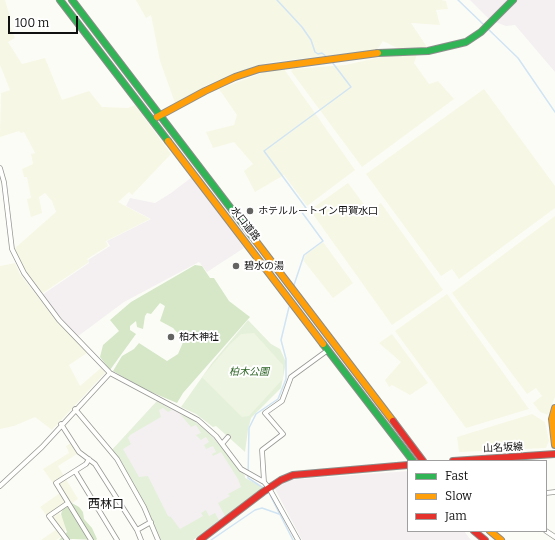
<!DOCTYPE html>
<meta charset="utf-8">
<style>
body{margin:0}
#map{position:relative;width:555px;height:540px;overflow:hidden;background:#fcfcf7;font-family:Bitter,serif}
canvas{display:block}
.legend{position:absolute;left:407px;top:460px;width:140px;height:72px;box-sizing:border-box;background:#fff;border:1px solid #9f9f9f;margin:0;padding:5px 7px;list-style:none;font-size:12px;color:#101010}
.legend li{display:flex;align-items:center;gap:8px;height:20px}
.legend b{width:20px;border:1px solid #9f9f9f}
.scale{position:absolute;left:8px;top:16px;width:70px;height:18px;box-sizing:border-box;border:2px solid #101010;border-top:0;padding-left:5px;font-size:12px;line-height:14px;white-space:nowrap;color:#101010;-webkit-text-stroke:3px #fff;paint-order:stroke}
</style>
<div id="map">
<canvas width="555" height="540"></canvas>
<ul class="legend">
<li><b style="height:5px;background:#30b455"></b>Fast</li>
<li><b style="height:5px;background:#ff9f0a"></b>Slow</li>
<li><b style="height:5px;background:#e5322d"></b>Jam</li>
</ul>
<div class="scale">100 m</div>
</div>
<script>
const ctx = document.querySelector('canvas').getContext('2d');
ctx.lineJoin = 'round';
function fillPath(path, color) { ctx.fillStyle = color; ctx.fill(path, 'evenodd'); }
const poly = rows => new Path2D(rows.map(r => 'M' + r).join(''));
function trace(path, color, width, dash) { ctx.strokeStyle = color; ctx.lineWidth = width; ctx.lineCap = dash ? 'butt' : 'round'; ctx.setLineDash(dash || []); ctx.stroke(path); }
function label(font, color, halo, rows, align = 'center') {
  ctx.font = font + ' Bitter,"Noto Sans JP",serif'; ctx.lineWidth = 4; ctx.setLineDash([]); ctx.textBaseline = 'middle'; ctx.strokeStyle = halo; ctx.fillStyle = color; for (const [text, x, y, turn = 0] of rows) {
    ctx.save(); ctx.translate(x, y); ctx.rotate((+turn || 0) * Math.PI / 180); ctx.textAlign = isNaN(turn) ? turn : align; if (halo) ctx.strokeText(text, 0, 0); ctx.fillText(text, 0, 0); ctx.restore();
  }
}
fillPath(poly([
 [470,0,555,0,555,72,515,25,506,26,490,20],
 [192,177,244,248,207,272,199,262,124,302,77,337,42,295,89,263,88,260,110,246,107,241,151,219,126,206,130,198,155,203,171,193],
 [157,401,193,420,216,440,245,476,245,478,263,488,193,540,160,540,142,501,111,451],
 [408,471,408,531,464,531,471,540,302,540,275,489,290,480]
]), '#f4f0f2');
fillPath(poly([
 [0,0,5,0,10,17,7,19,15,38,8,42,22,64,45,58,62,100,89,91,102,107,128,108,135,105,171,154,132,195,129,192,118,202,150,219,106,241,108,246,87,259,89,262,43,293,27,275,14,249,56,212,52,201,45,193,39,197,42,213,31,217,27,199,31,198,27,177,24,177,22,169,33,164,31,154,35,153,24,132,21,133,19,131,0,137,1,93,10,90,0,65],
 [136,0,441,0,446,1,448,9,436,10,440,25,411,23,427,47,397,48,383,41,377,50,272,62,252,67,211,83,175,103,160,61,151,15,146,18],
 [417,55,414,63,429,84,438,81,454,99,362,167,291,71,293,69,345,65,386,56],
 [284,69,355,170,307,206,284,175,255,192,244,171,253,164,234,142,213,148,206,132,234,125,237,115,219,89,267,71],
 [484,89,555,186,555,208,459,279,452,269,441,276,366,174],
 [348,183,369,211,381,203,443,290,392,325,310,210],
 [555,216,555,397,548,415,540,412,533,403,542,396,536,388,527,394,452,293],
 [323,242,353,283,333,298,303,260,306,254],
 [15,263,20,274,48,310,87,353,69,365,80,386,102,367,105,373,52,430,35,417,14,426,0,429,0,266],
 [447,294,529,409,466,428,395,331],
 [392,334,428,383,410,395,392,385,389,387,385,380,401,362,379,343],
 [532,414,545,422,549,441,546,448,459,452,457,437],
 [71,443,77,454,58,466,78,499,59,513,67,523,64,535,56,540,41,540,57,529,40,507,60,493,43,469,69,453,66,446]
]), '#f7f7e5');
fillPath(poly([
 [248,320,271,344,280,349,286,362,281,388,251,418,248,430,245,452,216,426,213,427,196,414,181,407,212,363],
 [157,401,172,410,168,412,163,408,159,410,161,417,130,435,128,438,131,444,123,449,139,477,148,476,168,516,171,517,180,529,203,516,201,513,206,510,209,516,215,513,219,520,193,540,160,540,142,501,111,451],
 [180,414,193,420,207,431,223,449,245,476,245,478,264,488,225,516,218,503,230,496,228,494,241,487,238,479,221,452,213,456,212,454,216,452,213,446,206,449,204,445,209,442,206,437,201,440,196,435,201,433,196,425,191,427]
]), '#e4f0d9');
fillPath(poly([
 [195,265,202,266,210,278,214,278,229,301,250,317,183,393,177,403,144,389,113,371,122,356,134,349,139,343,167,361,178,354,184,340,173,328,160,321,165,306,160,303,151,314,147,313,145,316,143,329,137,327,136,321,130,326,130,330,136,334,110,370,100,357,103,345,119,331,110,320,131,302],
 [70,502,79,507,83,512,84,519,92,528,97,539,96,540,73,539,59,540,67,532,61,514,65,503]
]), '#d5e7c7');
fillPath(poly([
 [254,333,283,365,283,379,249,416,242,417,202,377,229,345,241,334]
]), '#eef5e2');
trace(poly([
 [277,0,302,27,311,40,315,52,318,54,322,53,328,58],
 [458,0,484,25],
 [487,28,518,58,555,112],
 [294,285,304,255,323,241,301,211,306,208,264,151,351,87,332,62],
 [265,489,248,478,249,428,256,414,278,399,286,379,286,359,281,340,289,307],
 [268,491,293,540],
 [211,540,255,510,262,508,279,514]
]), '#d0e4f4', 1.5);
const street = poly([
 [0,168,4,182,12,249,24,273,59,320,110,373,198,420,216,436,241,469,264,482,269,488,298,540],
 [75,409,117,459,144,507,158,540],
 [61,424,79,452,95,464,137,530,141,540],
 [222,444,228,437],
 [89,459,86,464,56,483,91,540],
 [75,471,117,540],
 [264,482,262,450,283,434,265,413,282,401,291,377,328,350],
 [0,486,42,447,110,373],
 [546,493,555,492],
 [137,530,151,522],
 [546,531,555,537],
 [67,540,49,516,68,503]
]);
const fast = poly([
 [60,0,168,141],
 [72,0,255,240],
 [378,53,428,51,466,42,481,32,513,0],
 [323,344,413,461]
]);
const slow = poly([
 [157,117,205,91,235,77,259,69,378,53],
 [168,141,323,344],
 [255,240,393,421],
 [555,408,552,419,555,445],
 [490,531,501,540]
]);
const jam = poly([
 [393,421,423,461],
 [453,461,555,454],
 [474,531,485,540],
 [200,540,263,492,281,480,293,475,408,465]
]);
trace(street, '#969694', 5.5);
trace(fast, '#8d8d8b', 8);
trace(slow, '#8d8d8b', 8);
trace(jam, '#8d8d8b', 8);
trace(street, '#fffffe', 4);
trace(fast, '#30b455', 6);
trace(slow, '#ff9f0a', 6);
trace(jam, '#e5322d', 6);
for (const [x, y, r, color] of [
 [250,211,4,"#636361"],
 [236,266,4,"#636361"],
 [171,337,4,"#636361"]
]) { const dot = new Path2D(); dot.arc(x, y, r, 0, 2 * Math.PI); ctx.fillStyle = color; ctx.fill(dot); trace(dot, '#fff', 1.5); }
label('10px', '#101010', '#fff', [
 ["ホテルルートイン甲賀水口",258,211],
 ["碧水の湯",244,266],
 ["柏木神社",179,337]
], 'left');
label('10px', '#101010', '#fff', [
 ["水口道路",245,224,52],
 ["山名坂線",503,448,-3]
]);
label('italic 10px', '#2d6425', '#fff', [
 ["柏木公園",249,372]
]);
label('12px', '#101010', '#fff', [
 ["西林口",106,505]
]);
</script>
